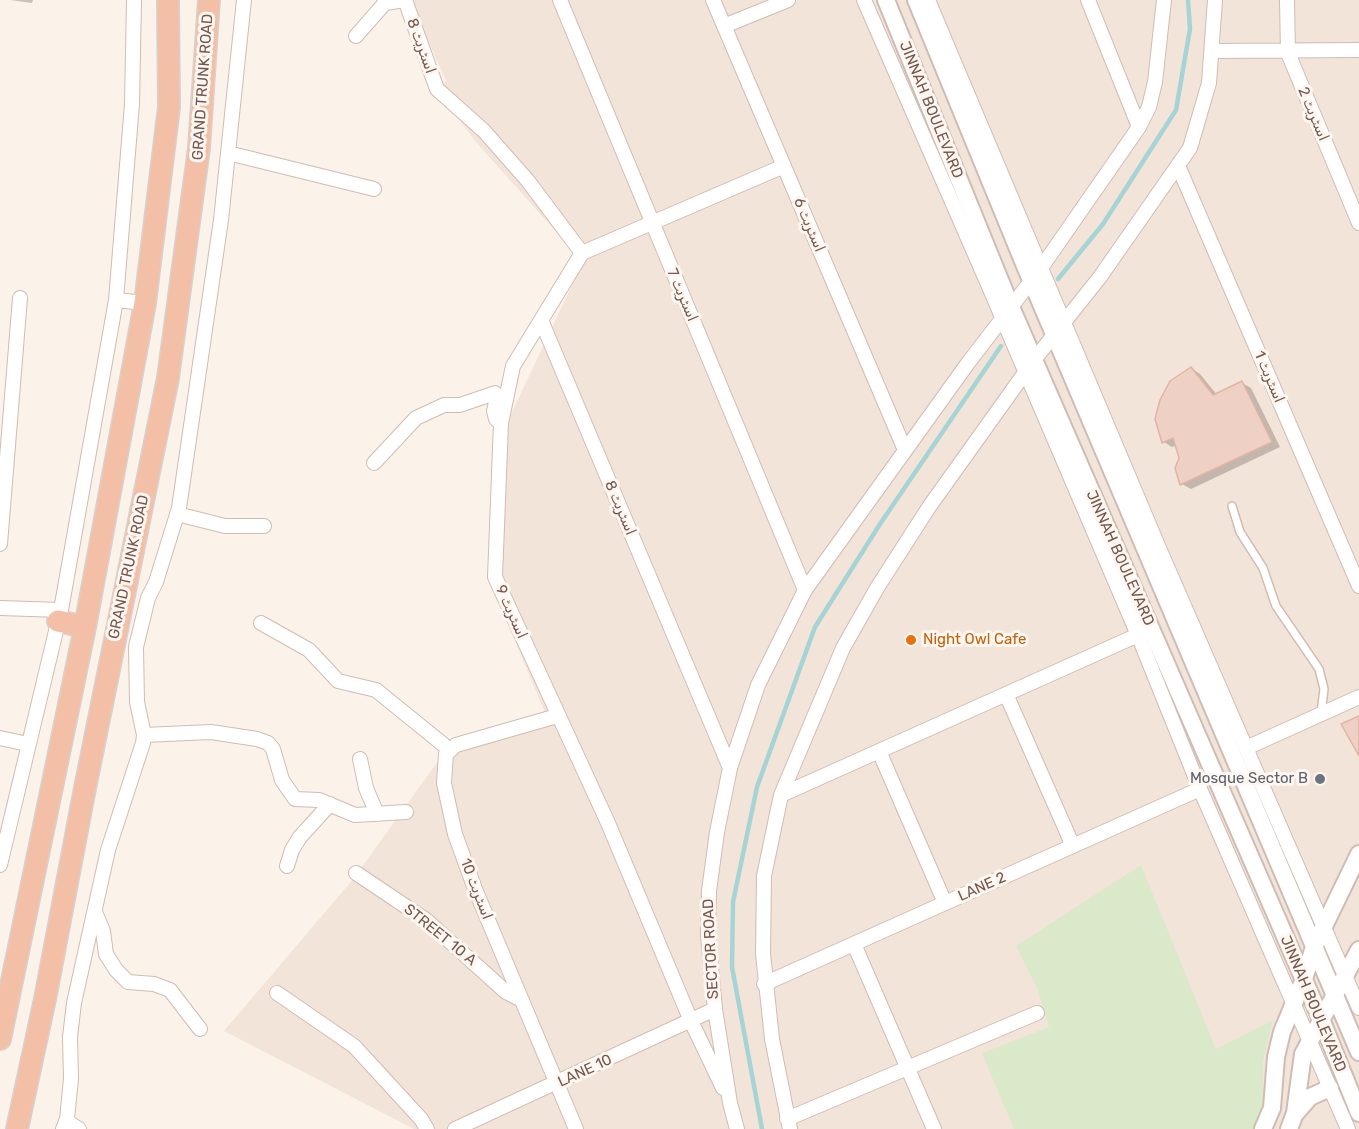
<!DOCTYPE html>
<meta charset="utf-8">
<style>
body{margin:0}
canvas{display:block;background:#fbf3ea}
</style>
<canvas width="1359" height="1129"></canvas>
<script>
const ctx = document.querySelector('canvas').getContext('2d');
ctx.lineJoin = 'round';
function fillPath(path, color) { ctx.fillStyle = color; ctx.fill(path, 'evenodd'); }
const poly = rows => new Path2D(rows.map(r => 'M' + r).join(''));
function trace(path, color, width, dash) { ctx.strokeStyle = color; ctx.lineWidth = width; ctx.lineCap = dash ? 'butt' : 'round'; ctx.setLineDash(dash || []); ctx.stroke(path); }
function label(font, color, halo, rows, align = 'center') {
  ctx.font = font + ' Rubik,"Noto Naskh Arabic",sans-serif'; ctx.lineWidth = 6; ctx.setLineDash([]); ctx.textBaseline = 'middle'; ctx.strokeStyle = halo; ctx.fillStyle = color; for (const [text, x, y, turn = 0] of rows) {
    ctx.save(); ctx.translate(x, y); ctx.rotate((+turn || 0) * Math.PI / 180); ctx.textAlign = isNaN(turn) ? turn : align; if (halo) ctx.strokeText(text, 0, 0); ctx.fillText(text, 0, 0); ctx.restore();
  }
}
fillPath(poly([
 [410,0,1359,0,1359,1129,414,1129,224,1031,354,878,441,757,546,715,493,589,502,433,583,262,475,141,437,89,446,81]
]), '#f3e4d9');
fillPath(poly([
 [1141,865,1216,1049,1273,1020,1263,1061,1263,1112,1255,1129,1014,1129,982,1053,1049,1027,1037,988,1016,946]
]), '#dae9c9');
fillPath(poly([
 [10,0,33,0,32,3],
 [1191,368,1200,374,1217,395,1242,383,1251,388,1280,447,1191,489,1182,484,1181,458,1177,445,1172,447,1164,442]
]), '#0003');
trace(poly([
 [1058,279,1103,224,1176,110,1190,29,1188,0],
 [762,1129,732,967,733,902,757,787,815,627,880,524,1001,346]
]), '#a6d4d5', 4.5);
const building = poly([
 [1191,367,1213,395,1242,381,1272,442,1180,485,1175,468,1179,458,1173,438,1162,443,1155,419,1160,400,1170,381,1191,367],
 [1359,716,1359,756,1341,724,1359,716]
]);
fillPath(building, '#efd0c4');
trace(building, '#e1b4a5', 1.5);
const service = poly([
 [1232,506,1240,532,1263,568,1276,606,1319,669,1324,689,1321,713]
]);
const minor = poly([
 [405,0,437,89,484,131,528,181,582,253,784,166],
 [560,0,805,590],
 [713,0,905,450],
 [864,0,990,289,1138,635,1200,789,1348,1129],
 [928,0,1159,548,1359,1008],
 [1088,0,1139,127],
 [1287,0,1288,53,1359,223],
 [724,26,788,0],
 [356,36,385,3,405,0],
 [1212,51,1359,50],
 [228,153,374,189],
 [1179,168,1359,586],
 [582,253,513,366,501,423,495,577,608,823,691,1021,723,1088],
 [116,300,145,303],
 [541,320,730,768],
 [374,463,416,418,444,405,460,405,495,393,497,398,494,411,496,419,501,423],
 [177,514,225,526,264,526],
 [0,544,20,298],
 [0,608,61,610],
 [261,623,309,650,338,681,376,690,450,750],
 [1006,694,1073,846],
 [557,716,456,745,446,754,444,783,455,834,475,889,576,1129],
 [144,735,211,732,257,739,268,743,273,749,282,780,295,799,319,800,355,815,406,812],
 [0,738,28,744],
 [1246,748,1359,697],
 [879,751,945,903],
 [360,759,366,788,377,814],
 [781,795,1138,635],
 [0,865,61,610,116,300,132,104,134,0],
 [287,866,292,850,300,837,330,804],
 [356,873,426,920,506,992,522,1000],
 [95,912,103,931,106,954,116,970,128,982,154,984,170,990,200,1029],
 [854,944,934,1129],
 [764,984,1200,789],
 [277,993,354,1046,421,1119,427,1129],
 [787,1119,1037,1013],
 [66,1121,79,1129],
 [63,1129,67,1119,71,1079,70,1037,74,1003,108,850,143,743,144,735,137,702,136,647,148,598,156,582,179,508,221,220,244,0],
 [455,1129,715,1009],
 [737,1129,730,1103,715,1009,708,936,709,891,717,832,730,768,758,685,805,590,968,363,1041,268,1139,127,1149,107,1155,82,1164,0],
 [790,1129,772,1039,763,954,764,876,781,795,843,648,877,588,929,507,1034,360,1100,277,1190,148,1209,83,1215,0]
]);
const tertiary = poly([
 [886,0,1011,307,1321,1019,1359,1113],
 [916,0,1025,266,1359,1052],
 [1296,1113,1310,1097,1330,1088],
 [1263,1129,1272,1108,1276,1057,1282,1032,1304,979,1314,947,1359,854],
 [1289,1129,1295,1113,1303,1054,1359,950]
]);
const trunk = poly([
 [58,621,85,627],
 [0,1039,85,627,145,303,169,107,168,0],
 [17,1129,45,999,85,788,168,378,199,148,209,0]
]);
trace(service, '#cfbcb3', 10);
trace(minor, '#cfbcb3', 16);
trace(tertiary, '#cfbcb3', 20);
trace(trunk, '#d8d0ce', 24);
trace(service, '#fff', 7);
trace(minor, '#fff', 14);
trace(tertiary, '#fff', 16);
trace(trunk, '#f3c0a7', 21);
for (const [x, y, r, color] of [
 [911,640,6,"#e8710a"],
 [1320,779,6,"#6b7280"]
]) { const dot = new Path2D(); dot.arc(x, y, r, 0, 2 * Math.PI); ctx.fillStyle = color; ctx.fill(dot); trace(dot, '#fef7f1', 2); }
label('15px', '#75584f', '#fef7f1', [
 ["اسٹریٹ 8",421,46,70],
 ["GRAND TRUNK ROAD",203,87,-86],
 ["JINNAH BOULEVARD",931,110,68],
 ["اسٹریٹ 2",1313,114,67],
 ["اسٹریٹ 6",809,225,67],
 ["اسٹریٹ 7",682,295,67],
 ["اسٹریٹ 1",1269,377,67],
 ["اسٹریٹ 8",620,508,67],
 ["JINNAH BOULEVARD",1120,558,66],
 ["GRAND TRUNK ROAD",129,567,-78],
 ["اسٹریٹ 9",511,612,66],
 ["LANE 2",982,887,-24],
 ["اسٹریٹ 10",476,889,69],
 ["STREET 10 A",440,935,39],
 ["SECTOR ROAD",711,949,-93],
 ["JINNAH BOULEVARD",1313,1004,67],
 ["LANE 10",585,1071,-25]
]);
label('15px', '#c56008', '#fef7f1', [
 ["Night Owl Cafe",923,640]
], 'left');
label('15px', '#5b616d', '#fef7f1', [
 ["Mosque Sector B",1308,779]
], 'right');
</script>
